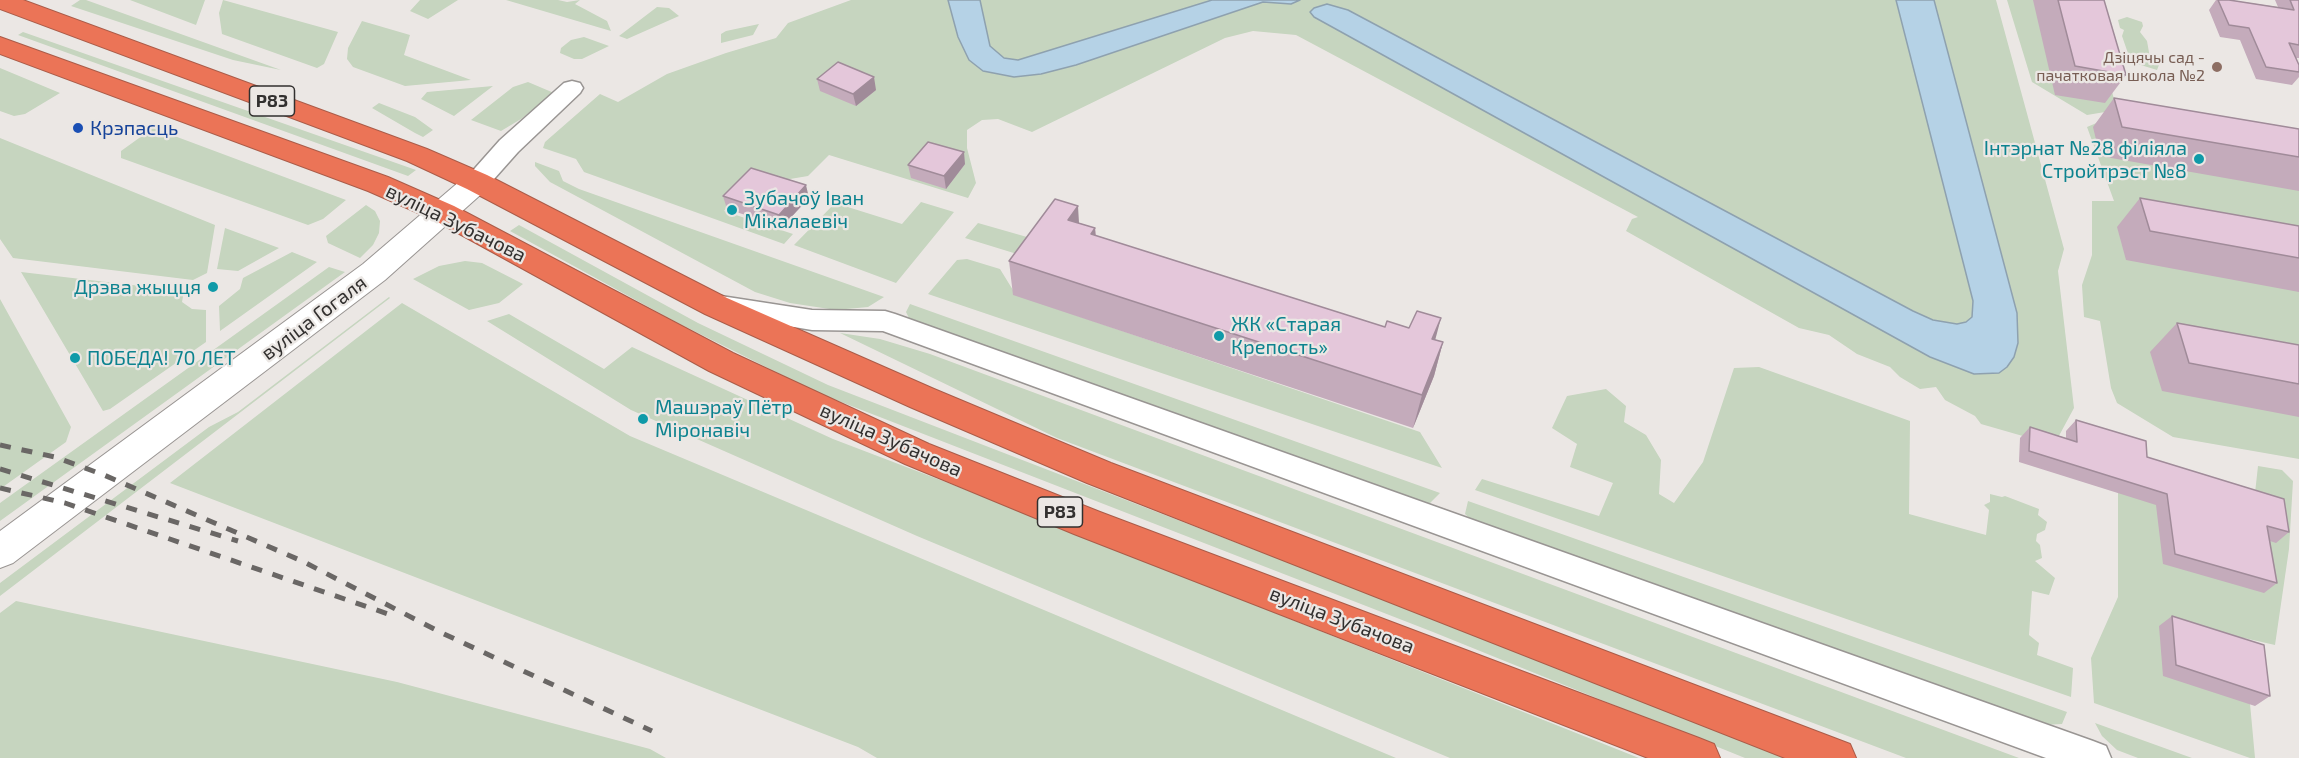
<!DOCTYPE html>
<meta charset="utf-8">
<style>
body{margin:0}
canvas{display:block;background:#ebe7e4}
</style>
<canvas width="2299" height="758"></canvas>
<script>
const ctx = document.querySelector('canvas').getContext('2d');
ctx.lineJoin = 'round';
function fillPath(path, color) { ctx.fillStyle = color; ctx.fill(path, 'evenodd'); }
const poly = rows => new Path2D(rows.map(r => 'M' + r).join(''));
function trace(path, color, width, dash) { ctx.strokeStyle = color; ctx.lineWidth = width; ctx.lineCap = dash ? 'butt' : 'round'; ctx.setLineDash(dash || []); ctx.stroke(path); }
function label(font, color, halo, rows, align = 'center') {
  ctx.font = font + ' "Exo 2",sans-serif'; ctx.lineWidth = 4.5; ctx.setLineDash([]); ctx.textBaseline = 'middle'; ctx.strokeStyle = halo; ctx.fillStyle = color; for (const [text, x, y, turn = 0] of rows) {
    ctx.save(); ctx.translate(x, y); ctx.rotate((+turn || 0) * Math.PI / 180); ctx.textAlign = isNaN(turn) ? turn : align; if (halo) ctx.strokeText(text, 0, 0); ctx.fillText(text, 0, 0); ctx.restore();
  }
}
fillPath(poly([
 [80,0,86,0,281,70,233,60,71,6],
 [130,0,205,0,196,25],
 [223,0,338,32,324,64,317,68,222,34,219,13],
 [420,0,458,0,428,19,410,11],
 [506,0,558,0,567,2,580,0,575,4,607,21,611,31],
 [851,0,1996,0,2064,249,2058,271,2074,408,2054,445,1981,424,1975,416,1945,400,1936,387,1920,389,1900,377,1890,367,1857,354,1829,335,1799,328,1626,231,1632,219,1638,217,1296,35,1253,31,1225,38,1032,132,998,119,982,120,967,130,967,148,976,183,968,198,829,155,808,176,778,181,758,176,724,211,793,234,784,244,584,172,576,159,543,148,545,142,600,94,618,102,667,74,726,53,776,38,788,23],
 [2007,0,2087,0,2117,110,2087,115,2032,82],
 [657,7,669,8,679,16,627,39,619,36],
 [2127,17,2142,22,2143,26,2140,32,2147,41,2150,58,2159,65,2157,70,2131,62,2122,36,2124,30,2120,28,2118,20],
 [362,21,410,35,404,55,471,80,405,86,353,67,347,59,348,48],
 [759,24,753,35,721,43,721,34,726,31],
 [23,32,416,170,408,176,18,35],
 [584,37,609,46,582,59,574,59,560,53,561,48,571,40],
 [0,68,60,93,25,114,14,116,0,111],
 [528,82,554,93,521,119,501,131,471,120,513,87],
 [493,86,454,116,421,99,427,92],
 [379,103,415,117,433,130,423,137,415,133,372,108],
 [2106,119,2299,151,2299,459,2173,437,2117,403,2111,388,2100,321,2084,317,2082,285,2092,255,2092,201,2114,201,2087,127],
 [153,128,346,200,323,219,308,225,121,158,121,151],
 [0,138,215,225,207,273,193,280,13,258,0,239],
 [535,162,559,171,563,181,579,189,884,297,868,307,836,310,790,303,755,292,550,182,535,166],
 [921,202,954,212,896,283,794,245,835,203,902,224],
 [366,205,375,211,380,221,379,233,373,245,360,258,328,243,326,236],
 [978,223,1041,241,1030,258,965,238],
 [519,225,698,323,828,385,1794,758,1745,758,1433,632,818,393,674,321,510,231],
 [225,228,279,248,238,271,217,269],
 [292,252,317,262,220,331,219,306,240,289,243,278],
 [967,259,1000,269,1016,295,1420,432,1442,468,928,294,957,260],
 [465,261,482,263,523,284,499,303,469,310,413,279,439,266],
 [329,267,345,272,0,521,0,503],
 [21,272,184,291,182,302,192,309,206,310,206,342,110,409,103,411],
 [389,297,390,298,0,596,0,583,209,427,238,412],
 [0,299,71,427,66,442,0,489],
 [402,303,630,436,1396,758,877,758,858,747,170,483],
 [910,304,1440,493,1427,506,912,324,906,312],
 [509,314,604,369,632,347,833,439,956,486,1639,758,1450,758,917,536,631,410,487,321],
 [840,333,880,339,930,354,2019,758,1906,758,1057,438],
 [1759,367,1910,421,1909,514,1986,535,1989,510,1984,505,1990,502,1990,494,2002,497,2005,496,2039,509,2038,515,2047,522,2045,530,2037,534,2036,541,2040,545,2042,558,2035,561,2055,578,2049,595,2032,591,2029,635,2039,643,2037,655,2073,668,2071,697,1475,490,1482,479,1599,516,1613,483,1570,467,1577,444,1552,428,1567,396,1606,389,1626,406,1624,422,1646,435,1661,460,1659,494,1674,503,1703,462,1734,368],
 [2258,466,2282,470,2293,481,2289,549,2275,645,2244,638,2255,758,2250,758,2094,703,2091,658,2118,597,2118,471,2255,493],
 [1468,501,2067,712,2062,724,2043,725,1477,525,1465,514],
 [16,601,397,682,650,749,666,758,0,758,0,613],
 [2095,723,2192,758,2138,758,2117,750,2102,736]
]), '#c6d5bf');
const water = poly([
 [948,0,980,0,990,46,1004,58,1018,60,1212,0,1300,0,1291,4,1263,2,1076,65,1041,74,1014,77,983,71,969,60,958,37,948,0],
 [1896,0,1934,0,2017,313,2018,343,2014,357,2007,367,1999,373,1974,374,1930,357,1314,17,1310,12,1314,8,1327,4,1348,10,1913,311,1933,320,1957,324,1966,322,1972,317,1973,301,1896,0]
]);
fillPath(water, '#b5d2e6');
trace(water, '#8ea1af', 1.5);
const street = poly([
 [572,81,580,83,583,88,580,93,518,152,486,188,477,190,468,188,465,182,468,176,500,140,564,83,572,81],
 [721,296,812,310,885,311,895,314,2093,741,2106,746,2111,758,2046,758,883,331,812,330,711,313,707,306,711,299,721,296]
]);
const secondary = poly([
 [477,172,487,175,491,182,487,189,385,280,13,563,0,568,0,531,363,264,467,175,477,172]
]);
const highway = poly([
 [0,0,23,0,427,149,487,175,727,298,934,389,1111,463,1850,744,1856,758,1785,758,1087,483,910,407,705,314,467,189,407,161,0,9,0,0],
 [0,37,388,177,454,206,733,353,929,444,1100,512,1699,738,1714,744,1720,758,1648,758,1074,534,905,464,709,371,434,220,368,191,0,54,0,37]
]);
trace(street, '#999593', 3);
trace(secondary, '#999593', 2);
trace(highway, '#aa5c49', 2);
fillPath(street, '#fff');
fillPath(secondary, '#fff');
fillPath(highway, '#eb7457');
trace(poly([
 [0,445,55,457,104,475,302,561,442,633,652,731],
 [0,469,238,541],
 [0,488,65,503,394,616]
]), '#6a6765', 5, [11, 11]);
fillPath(poly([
 [2033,0,2104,0,2126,75,2105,103,2055,95],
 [2216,0,2229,0,2278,7,2275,0,2299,0,2299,58,2296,58,2299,65,2299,77,2292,85,2256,79,2240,40,2220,37,2209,10],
 [817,79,876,90,856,106,820,91],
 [2114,98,2299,129,2299,191,2100,156,2093,127],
 [965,164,946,189,911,178,908,165],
 [723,196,809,198,782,227,727,209],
 [2140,198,2299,226,2299,292,2126,260,2117,227],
 [1079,223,1095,228,1096,236,1385,327,1443,342,1434,376,1413,428,1013,295,1009,261],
 [2177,323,2299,345,2299,417,2162,391,2150,352],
 [2076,420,2289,532,2276,543,2270,541,2277,583,2264,593,2163,564,2156,505,2019,462,2020,438,2030,427,2066,438,2066,431],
 [2172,616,2270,696,2255,706,2163,676,2159,626]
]), '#c4abbb');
fillPath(poly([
 [874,77,876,90,856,106,853,94],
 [964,152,965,164,946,189,944,176],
 [806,185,809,198,782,227,779,215],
 [1078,206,1080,240,1068,220],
 [1095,228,1097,262,1091,234],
 [1441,318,1432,352,1432,339],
 [1443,342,1434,376,1413,428,1422,395]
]), '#a08b99');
const building = poly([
 [2058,0,2104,0,2126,75,2075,66,2058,0],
 [2218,0,2229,0,2294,10,2290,0,2299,0,2299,45,2289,43,2299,65,2299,72,2266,67,2249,28,2229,25,2218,0],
 [838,62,874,77,853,94,817,79,838,62],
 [2114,98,2299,129,2299,157,2122,127,2114,98],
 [928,142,964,152,944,176,908,165,928,142],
 [751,168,806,185,779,215,723,196,751,168],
 [2140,198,2299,226,2299,258,2150,231,2140,198],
 [1055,199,1078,206,1068,220,1095,228,1091,234,1385,327,1387,321,1409,328,1417,311,1441,318,1432,339,1443,342,1422,395,1009,261,1055,199],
 [2177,323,2299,345,2299,384,2189,363,2177,323],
 [2076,420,2146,441,2147,457,2284,499,2289,532,2267,526,2277,583,2175,554,2167,494,2029,451,2030,427,2077,442,2076,420],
 [2172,616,2264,645,2270,696,2176,665,2172,616]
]);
fillPath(building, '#e4c7da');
trace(building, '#a08b99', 1.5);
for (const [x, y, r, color] of [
 [2217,67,6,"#8d6e63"],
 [78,128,6,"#1a4fb4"],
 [2199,159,6,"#0f9aa8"],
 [732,210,6,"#0f9aa8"],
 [213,287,6,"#0f9aa8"],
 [1219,336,6,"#0f9aa8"],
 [75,358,6,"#0f9aa8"],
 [643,419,6,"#0f9aa8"]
]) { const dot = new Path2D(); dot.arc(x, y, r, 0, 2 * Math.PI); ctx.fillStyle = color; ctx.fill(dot); trace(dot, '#ebe7e4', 2); }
label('16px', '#785e54', '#ebe7e4', [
 ["Дзіцячы сад -",2205,58],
 ["пачатковая школа №2",2205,76]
], 'right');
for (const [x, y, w] of [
 [272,101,45],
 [1060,512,45]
]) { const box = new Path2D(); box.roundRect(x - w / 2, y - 15, w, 30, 4.5); ctx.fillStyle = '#ebe7e4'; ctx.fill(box); trace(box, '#32302f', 1.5); }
label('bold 18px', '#32302f', null, [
 ["Р83",272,101],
 ["Р83",1060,512]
]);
label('20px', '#164399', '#ebe7e4', [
 ["Крэпасць",90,128]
], 'left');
label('20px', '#0d838f', '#ebe7e4', [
 ["Інтэрнат №28 фiлiяла",2187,148,"right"],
 ["Стройтрэст №8",2187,171,"right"],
 ["Зубачоў Іван",744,198],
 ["Мікалаевіч",744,221],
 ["Дрэва жыцця",201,287,"right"],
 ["ЖК «Старая",1231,324],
 ["Крепость»",1231,347],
 ["ПОБЕДА! 70 ЛЕТ",87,358],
 ["Машэраў Пётр",655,407],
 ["Міронавіч",655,430]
], 'left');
label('20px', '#32302f', '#ebe7e4', [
 ["вуліца Зубачова",456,223,26],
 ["вуліца Гогаля",314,318,-37],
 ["вуліца Зубачова",891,440,24],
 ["вуліца Зубачова",1342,620,21]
]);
</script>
